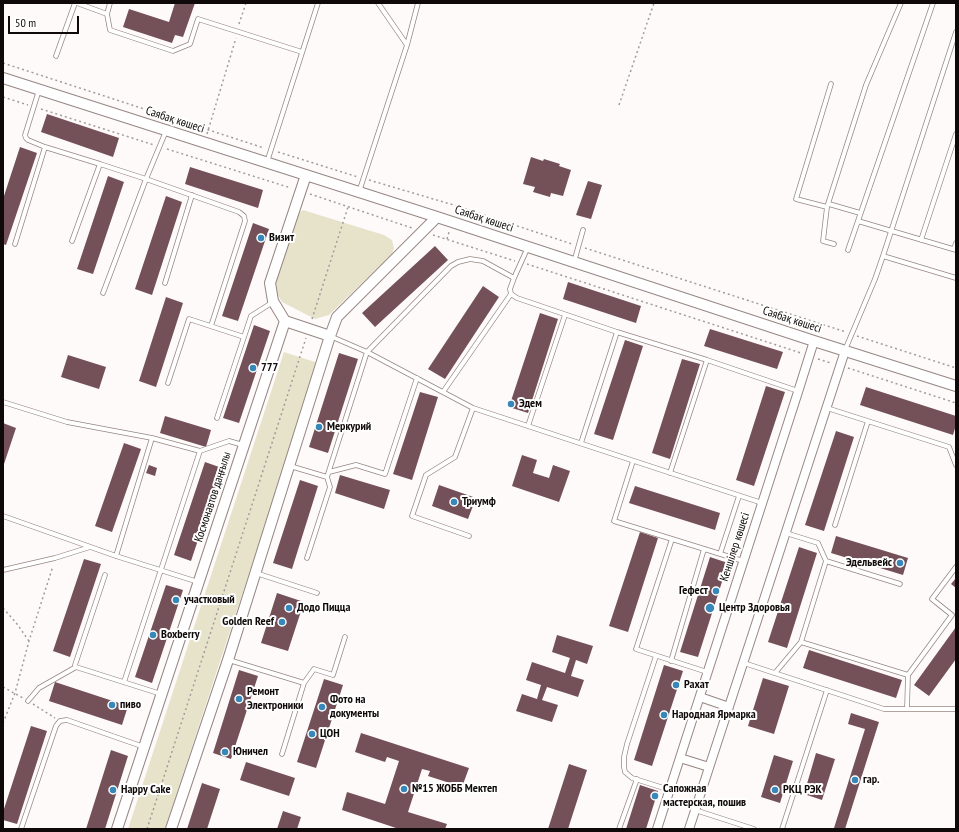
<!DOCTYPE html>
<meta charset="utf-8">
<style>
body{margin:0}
#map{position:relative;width:959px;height:832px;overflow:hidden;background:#fefaf9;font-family:"PT Sans Narrow",sans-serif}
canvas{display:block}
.frame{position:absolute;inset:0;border:4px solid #0f0a09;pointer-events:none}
.scale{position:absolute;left:8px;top:16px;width:71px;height:18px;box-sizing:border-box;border:2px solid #0f0a09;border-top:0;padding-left:5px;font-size:12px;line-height:14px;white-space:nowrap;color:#0f0a09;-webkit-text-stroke:3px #fff;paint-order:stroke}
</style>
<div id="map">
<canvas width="959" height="832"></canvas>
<div class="frame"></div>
<div class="scale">50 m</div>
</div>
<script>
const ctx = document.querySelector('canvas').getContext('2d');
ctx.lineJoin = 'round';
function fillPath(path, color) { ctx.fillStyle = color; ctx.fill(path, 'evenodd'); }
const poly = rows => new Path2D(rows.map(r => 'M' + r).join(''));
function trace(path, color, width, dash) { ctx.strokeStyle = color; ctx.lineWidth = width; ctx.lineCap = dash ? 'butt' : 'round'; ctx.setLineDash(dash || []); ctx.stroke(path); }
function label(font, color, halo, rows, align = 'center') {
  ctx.font = font + ' "PT Sans Narrow",sans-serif'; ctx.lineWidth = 4; ctx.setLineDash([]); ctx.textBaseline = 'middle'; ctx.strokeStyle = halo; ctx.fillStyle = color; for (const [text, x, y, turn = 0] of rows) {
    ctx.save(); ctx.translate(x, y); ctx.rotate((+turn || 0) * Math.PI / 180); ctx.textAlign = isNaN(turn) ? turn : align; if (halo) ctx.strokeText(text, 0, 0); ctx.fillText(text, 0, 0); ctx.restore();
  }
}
fillPath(poly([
 [303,210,384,235,392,240,394,248,392,254,329,315,315,319,282,302,276,292,276,281,296,215],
 [284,352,318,363,165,829,128,829]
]), '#e7e3cb');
fillPath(poly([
 [175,3,195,3,183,37,175,35,172,43,123,27,129,9,169,22],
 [47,114,119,138,113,157,41,132],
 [20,147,37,153,6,245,3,244,3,199],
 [531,157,543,161,544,159,560,164,559,166,571,170,563,196,551,193,550,197,533,192,535,187,523,184],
 [190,167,263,190,258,208,185,184],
 [108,176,124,182,93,274,77,269],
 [588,181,602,185,591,219,576,215],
 [166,196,182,202,152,295,135,289],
 [253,223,269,229,238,321,222,316],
 [435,246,448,260,375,327,362,313],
 [568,282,641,306,636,323,563,299],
 [483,286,499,297,445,379,428,369],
 [166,297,183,303,156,387,139,381],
 [540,313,558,319,528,413,509,407],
 [254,325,270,331,239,423,223,418],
 [710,329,783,352,777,369,704,346],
 [625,340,643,346,613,440,594,434],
 [339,353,358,359,328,453,309,447],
 [68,355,106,367,99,389,61,377],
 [682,359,700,364,670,459,652,453],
 [766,386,785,392,754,486,736,480],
 [866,387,956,416,956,425,953,435,860,405],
 [420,392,438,397,412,480,393,474],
 [165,416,211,430,206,447,160,433],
 [3,423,16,428,3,467],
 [836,431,854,437,824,531,805,525],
 [124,443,141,449,112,532,95,526],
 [522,455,537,460,533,473,549,478,553,465,570,471,559,502,512,486],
 [205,462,222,468,191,561,174,555],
 [149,465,157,468,155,476,146,473],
 [340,475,390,490,384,509,335,493],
 [300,480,318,486,292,569,273,563],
 [439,485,476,498,468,519,432,506],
 [635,486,720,513,715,530,629,503],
 [640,532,658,538,628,632,609,626],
 [836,536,908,558,903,575,831,553],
 [799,547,817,553,787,648,768,642],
 [710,557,728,563,698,657,680,652],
 [84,559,101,564,70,657,53,651],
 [956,578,956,588,951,584],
 [166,585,183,590,152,683,135,677],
 [277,593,304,602,288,651,261,643],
 [956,627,956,659,929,696,914,685],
 [557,635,593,646,587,664,576,660,571,676,584,680,578,697,547,687,542,700,558,705,552,722,516,711,522,694,537,699,541,685,526,680,532,662,565,673,570,658,552,652],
 [809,650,902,680,896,698,803,668],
 [664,665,683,671,652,766,634,760],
 [239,670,258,676,231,759,213,753],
 [763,678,789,686,774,734,748,726],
 [324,679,343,685,316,768,297,762],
 [55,682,128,706,122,725,49,701],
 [851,713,879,722,845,829,838,829,834,828,865,729,848,724],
 [31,726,47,731,17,824,3,820,3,812],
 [361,733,469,768,462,787,428,776,430,771,422,769,408,812,447,824,445,829,399,829,342,810,347,792,385,804,399,761,387,757,385,762,355,752],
 [111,750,128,756,105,829,86,829],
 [816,753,835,759,822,800,804,794],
 [774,755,793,761,780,803,761,797],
 [246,762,295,778,289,796,240,780],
 [569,764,587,770,568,829,548,829],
 [202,783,220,789,207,829,187,829],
 [640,785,658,791,646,829,626,829],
 [283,811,301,817,297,829,277,829]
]), '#745159');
const service = poly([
 [77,3,107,14,110,30,173,51,190,44,198,19,302,52],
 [107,14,110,3],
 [407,45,418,3],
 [56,56,75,3],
 [39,90,25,135,26,138,28,140,45,147,100,164,72,241],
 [267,162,318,3],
 [100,164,146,179,239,212,244,216,245,221,211,326],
 [359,192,407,45,378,3],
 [829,204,860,213],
 [827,207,796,199,831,84],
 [858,221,956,250],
 [921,240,956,134],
 [15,244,45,147],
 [834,244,823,241,827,207,866,85,901,3],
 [528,247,514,278,510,289,511,294,517,298,617,332,707,360,798,391],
 [954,249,956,243],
 [848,250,933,3],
 [883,256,956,278],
 [574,262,583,230],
 [165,283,192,195],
 [103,293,146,179,166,131],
 [330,336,367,352,473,408,762,503],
 [845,350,875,279,883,256,956,32],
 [168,383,189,319,244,337],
 [443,392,511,294],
 [3,402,67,422,152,438],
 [827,408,949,447,956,465],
 [217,418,251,316,273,302],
 [528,426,565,315],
 [581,443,617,332],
 [633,461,614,521,743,561],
 [290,466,327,477],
 [329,472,356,465,385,474,417,378],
 [670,473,707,360],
 [3,516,116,556,198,582],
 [835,525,868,421],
 [786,533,818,543,826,561],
 [469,536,412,516,426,475,455,457,473,408],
 [672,539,636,649,707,672],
 [720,554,739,496],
 [116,556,152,438,200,451,229,441,243,445],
 [307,558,330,487,327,477,367,352,451,266,458,262,470,259,483,261,514,278],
 [3,570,55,558,90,547],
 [256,573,317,593],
 [105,575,75,665,76,667,161,694],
 [900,584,826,561,801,642,908,675,952,615,932,599,956,567],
 [656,656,627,744,624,757,624,767,625,772,632,778,670,790],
 [229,660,304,683,282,754],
 [671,661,704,549],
 [744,663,884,709,956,709],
 [775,673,801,642],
 [124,682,200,451],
 [304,683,314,669,333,675,345,637],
 [28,701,39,688,76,667],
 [907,709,908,675],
 [695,810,754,829],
 [21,829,56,726,60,721,67,720,144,747],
 [619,829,637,779],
 [782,829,827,690]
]);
const minor = poly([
 [700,697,729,707],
 [680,758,709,767],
 [657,829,798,392,814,341],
 [689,829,845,351]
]);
const tertiary = poly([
 [3,78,437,217,814,341,956,386],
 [285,321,330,336],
 [117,829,285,321,273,301,270,283,306,175],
 [171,829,228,660,330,336,337,317,437,217]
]);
trace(service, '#968783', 5.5);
trace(minor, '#968783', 10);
trace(tertiary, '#968783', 12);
trace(poly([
 [239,24,246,3],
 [3,63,264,148],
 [3,97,28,105],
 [619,105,654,3],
 [41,109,154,145],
 [207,134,236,38],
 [167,149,291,188],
 [278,152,358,177],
 [369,180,457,206,572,244],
 [310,194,412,228],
 [433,235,515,261],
 [447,239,449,232],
 [585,248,846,332],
 [527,264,801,353],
 [312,319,348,207],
 [857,336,956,368],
 [818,359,831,363],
 [848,368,956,403],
 [3,608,17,624,29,641],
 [3,687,23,698],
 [33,704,55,718],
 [3,723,15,693,29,641,53,566],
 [147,829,306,338]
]), '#a19c9b', 1.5, [2, 3]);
trace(service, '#fff', 4);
trace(minor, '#fff', 8);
trace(tertiary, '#fff', 10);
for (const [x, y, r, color] of [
 [261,238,4,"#3787b8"],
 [253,368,4,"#3787b8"],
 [511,404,4,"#3787b8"],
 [319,427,4,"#3787b8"],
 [454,502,4,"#3787b8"],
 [900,563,4,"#3787b8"],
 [716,591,4,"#3787b8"],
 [176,600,4,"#3787b8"],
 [289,608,4,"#3787b8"],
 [710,608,5,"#3787b8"],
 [282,622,4,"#3787b8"],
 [153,635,4,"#3787b8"],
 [676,685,4,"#3787b8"],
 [239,699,4,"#3787b8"],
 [112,705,4,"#3787b8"],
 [322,707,4,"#3787b8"],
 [664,715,4,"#3787b8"],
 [312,734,4,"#3787b8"],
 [225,752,4,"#3787b8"],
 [855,780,4,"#3787b8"],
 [404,789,4,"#3787b8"],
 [113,790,4,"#3787b8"],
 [775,790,4,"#3787b8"],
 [655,796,4,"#3787b8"]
]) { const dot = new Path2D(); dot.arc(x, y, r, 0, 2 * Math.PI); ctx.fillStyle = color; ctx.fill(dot); trace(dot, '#fff', 1.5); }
label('12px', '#0f0a09', '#fff', [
 ["Саябақ көшесі",175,120,18],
 ["Саябақ көшесі",484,219,18],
 ["Саябақ көшесі",792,320,18],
 ["Космонавтов даңғылы",213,497,-72],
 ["Кеншілер көшесі",735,547,-72]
]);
label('bold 12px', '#0f0a09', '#fff', [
 ["Визит",269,238],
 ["777",261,368],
 ["Эдем",519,404],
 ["Меркурий",327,427],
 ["Триумф",462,502],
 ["Эдельвейс",892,563,"right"],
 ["Гефест",708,591,"right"],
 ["участковый",184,600],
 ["Додо Пицца",297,608],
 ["Центр Здоровья",719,608],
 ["Golden Reef",274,622,"right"],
 ["Boxberry",161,635],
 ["Рахат",684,685],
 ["Ремонт",247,692],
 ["Электроники",247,706],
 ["Фото на",330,700],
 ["документы",330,714],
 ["пиво",120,705],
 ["Народная Ярмарка",672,715],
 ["ЦОН",320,734],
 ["Юничел",233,752],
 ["гар.",863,780],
 ["№15 ЖОББ Мектеп",412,789],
 ["Сапожная",663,789],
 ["мастерская, пошив",663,803],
 ["Happy Cake",121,790],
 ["РКЦ РЭК",783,790]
], 'left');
</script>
